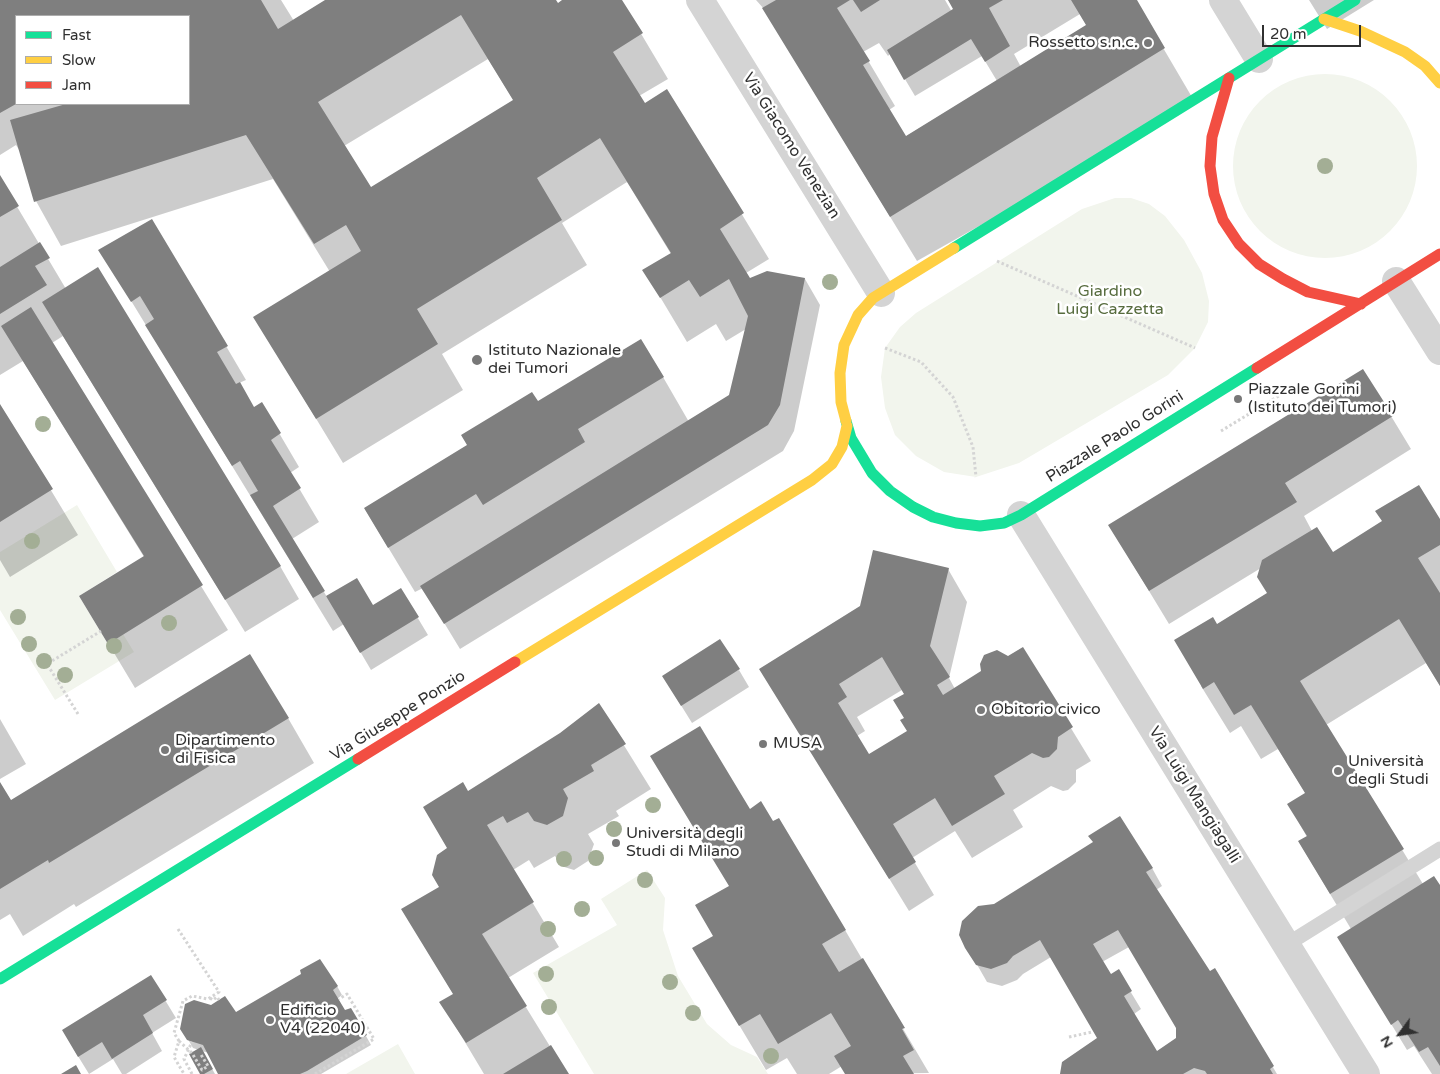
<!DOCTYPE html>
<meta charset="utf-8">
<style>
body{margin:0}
#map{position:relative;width:1440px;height:1074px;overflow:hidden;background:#fff;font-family:"Varela Round",sans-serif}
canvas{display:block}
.legend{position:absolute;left:15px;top:15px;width:175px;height:90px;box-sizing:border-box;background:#fff;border:1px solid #acacac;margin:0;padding:6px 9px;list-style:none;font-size:15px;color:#303030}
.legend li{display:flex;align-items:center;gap:10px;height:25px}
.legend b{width:25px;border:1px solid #acacac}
.north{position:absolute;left:1375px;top:1009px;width:50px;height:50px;-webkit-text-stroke:4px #fff;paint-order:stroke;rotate:239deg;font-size:14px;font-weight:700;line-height:20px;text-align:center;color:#303030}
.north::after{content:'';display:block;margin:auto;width:18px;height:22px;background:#303030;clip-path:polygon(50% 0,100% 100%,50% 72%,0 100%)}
.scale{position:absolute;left:1262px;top:25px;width:99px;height:22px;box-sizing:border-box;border:2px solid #303030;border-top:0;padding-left:6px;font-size:15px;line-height:18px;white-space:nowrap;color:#303030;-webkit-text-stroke:4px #fff;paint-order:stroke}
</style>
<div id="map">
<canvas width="1440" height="1074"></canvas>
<ul class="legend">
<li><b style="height:6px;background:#16e098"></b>Fast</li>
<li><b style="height:6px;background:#ffcf43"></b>Slow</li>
<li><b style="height:6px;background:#f24e42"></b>Jam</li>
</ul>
<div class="north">N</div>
<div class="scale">20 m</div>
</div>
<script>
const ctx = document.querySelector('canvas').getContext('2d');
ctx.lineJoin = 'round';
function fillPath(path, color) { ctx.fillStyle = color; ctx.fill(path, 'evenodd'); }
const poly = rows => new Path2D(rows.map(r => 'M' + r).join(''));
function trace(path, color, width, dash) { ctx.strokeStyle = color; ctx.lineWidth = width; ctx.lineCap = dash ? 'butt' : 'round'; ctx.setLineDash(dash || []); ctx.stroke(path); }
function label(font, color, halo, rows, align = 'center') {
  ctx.font = font + ' "Varela Round",sans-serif'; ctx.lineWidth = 5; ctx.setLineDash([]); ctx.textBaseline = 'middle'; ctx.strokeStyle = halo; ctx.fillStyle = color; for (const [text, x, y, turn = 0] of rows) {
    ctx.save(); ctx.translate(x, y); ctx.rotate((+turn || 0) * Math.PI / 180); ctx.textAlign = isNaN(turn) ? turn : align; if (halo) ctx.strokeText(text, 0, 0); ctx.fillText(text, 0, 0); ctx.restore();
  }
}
fillPath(poly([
 '1233 166a92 92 0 1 1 184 0a92 92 0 1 1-184 0Z',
 [1115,198,1131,198,1149,204,1165,216,1184,240,1202,273,1209,301,1208,322,1195,348,1168,375,1019,463,976,477,944,472,916,456,895,435,885,408,881,377,885,348,900,327,916,313,1082,209],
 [77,505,117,572,79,596,108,644,123,634,134,652,55,700,0,610,0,552],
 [647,870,665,898,663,930,678,976,707,1024,731,1045,757,1057,768,1074,594,1074,533,973,617,925,601,899],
 [398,1044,415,1074,346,1074]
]), '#f2f5ed');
fillPath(poly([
 [0,0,281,0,294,21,328,0,554,0,557,4,564,0,621,0,668,79,639,96,644,105,667,91,769,259,746,273,750,281,805,279,820,305,794,431,783,451,460,649,423,588,415,592,365,509,538,403,663,377,689,422,730,396,746,329,726,341,716,324,687,342,644,270,671,254,627,182,562,223,587,265,442,354,463,390,343,463,255,318,330,272,273,179,61,246,36,201,21,153,16,145,0,155],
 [16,16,189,16,189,104,16,104],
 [488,59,514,101,370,189,344,146],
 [756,0,945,0,952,12,955,10,948,0,1135,0,1196,104,917,261,764,9],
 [1080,14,1087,26,1021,67,1014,54],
 [879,43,888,56,890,54,915,96,982,56,997,81,905,137,889,110,895,106,863,52],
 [1309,0,1374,0,1327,29],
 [0,178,66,289,280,566,299,599,245,632,63,336,52,343,228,630,135,688,80,596,144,557,23,361,0,375],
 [100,250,226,346,246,380,239,383,254,409,262,404,299,467,290,473,319,522,292,539,327,597,373,607,401,590,428,635,371,670,344,624,333,631],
 [0,406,78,535,10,577,0,560],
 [1391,416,1411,449,1304,516,1312,531,1332,554,1440,522,1440,686,1426,663,1326,725,1423,884,1440,888,1440,1074,1432,1074,1414,1046,1407,1050,1354,963,1351,929,1299,842,1307,837,1289,805,1306,794,1278,749,1261,759,1241,726,1230,733,1201,686,1217,626,1268,594,1261,568,1169,624,1129,558],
 [948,569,967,602,949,678,955,689,1022,648,1091,761,1076,770,1076,782,1068,790,1063,791,1051,786,1013,810,1023,827,972,858,955,831,912,858,934,895,909,911,761,669],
 [902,690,905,695,905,719,909,731,869,756,857,736,865,731,857,717],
 [739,670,749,687,692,723,674,694],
 [599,705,651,789,616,811,619,816,588,834,594,844,588,861,574,870,561,866,555,856,534,868,529,860,513,870,559,947,508,978,567,1074,484,1074,441,1002,454,995,403,910,441,887,448,848,468,793,560,734],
 [288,718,314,763,76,907,74,904,23,936,10,914,0,920,0,784,11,801],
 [0,719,26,764,0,779],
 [749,810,845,930,929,1073,846,1074,842,1066,829,1074,797,1074,787,1058,766,1070,720,993,714,937,730,887],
 [1152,868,1162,886,1156,890,1210,973,1215,970,1277,1074,1061,1074,1098,1038,1051,957,1023,974,1017,980,1002,986,987,982,960,935,994,905],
 [1129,947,1177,1028,1177,1039,1157,1053,1134,1014,1141,1009,1118,971,1111,976,1102,962],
 [151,977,176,1018,152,1033,162,1051,126,1074,122,1074,113,1059,89,1074,73,1048],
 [337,986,342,995,337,999,345,1011,351,1009,371,1045,321,1074,221,1074,209,1053,202,1051,215,1074,201,1074,199,1050,193,1048,182,1029]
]), '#0003');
fillPath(poly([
 [0,0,261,0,278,29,325,0,556,0,558,3,562,0,622,0,643,33,613,52,645,103,667,89,744,213,720,229,750,278,767,271,805,278,780,405,768,425,444,624,420,586,729,395,748,316,729,279,700,297,689,280,660,298,642,270,671,253,600,138,537,178,562,220,417,309,438,344,316,419,253,317,361,251,346,225,314,244,246,135,34,202,10,120,66,104,189,104,189,16,16,16,16,104,0,113],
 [461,15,513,100,371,187,318,102],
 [776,0,850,0,837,8,870,61,863,65,906,136,1086,25,1071,0,1137,0,1165,48,890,217,762,8],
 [853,0,880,0,861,12],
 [948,0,1003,0,989,8,1010,46,985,62,971,39,904,80,887,50,953,9],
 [0,175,19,206,0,217],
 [152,219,228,346,217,352,236,384,240,382,254,407,262,402,281,433,271,440,301,488,273,506,325,591,313,598,250,495,258,491,240,461,232,466,145,325,154,319,140,296,131,302,98,250],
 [40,242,50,258,35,266,47,285,0,314,0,267],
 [98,267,281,566,225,600,42,302],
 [31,307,203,585,108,644,79,596,144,556,1,326],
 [641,339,664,377,578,429,585,442,483,505,476,494,388,548,364,508,467,445,461,435,532,392,538,401],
 [1363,369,1393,416,1285,483,1297,502,1149,591,1108,525],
 [0,404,53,489,0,522],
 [1419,485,1440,519,1440,545,1418,558,1440,593,1440,686,1399,619,1300,681,1404,849,1330,894,1298,841,1307,836,1287,804,1305,793,1251,705,1234,715,1214,682,1203,689,1174,640,1213,617,1217,624,1267,593,1257,577,1262,560,1317,527,1333,552,1382,521,1375,511],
 [873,550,949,568,930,646,950,677,937,685,943,695,981,671,980,664,984,655,997,650,1008,656,1023,647,1073,727,1058,737,1057,749,1049,757,1043,758,1032,753,994,776,1005,794,952,826,935,798,893,824,916,862,889,879,759,669,860,606],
 [882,657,904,694,893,700,904,718,900,720,907,731,869,754,838,703,847,697,839,684],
 [357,578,373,605,401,588,419,617,360,653,326,596],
 [720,639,740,669,681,706,662,676],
 [250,654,289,718,49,863,48,860,0,889,0,782,11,800],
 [599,703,626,744,591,765,594,771,563,789,568,798,563,816,547,825,534,821,528,812,507,823,503,816,487,825,534,902,482,934,527,1006,466,1043,439,1002,453,994,401,909,439,887,432,875,437,855,447,848,423,807,463,782,468,791,560,733],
 [700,726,750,809,761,801,773,821,779,818,846,930,822,944,839,972,863,958,905,1028,902,1029,914,1050,903,1056,914,1074,845,1074,834,1056,851,1046,831,1013,778,1044,760,1014,739,1026,692,948,713,936,695,905,729,886,650,756],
 [1120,816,1153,868,1146,872,1210,971,1215,968,1274,1066,1270,1069,1273,1074,1207,1074,1205,1071,1194,1068,1183,1074,1060,1074,1062,1062,1097,1038,1040,940,1013,956,1007,963,991,969,976,965,965,948,959,935,962,921,978,906,994,904,1093,842,1088,836],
 [1118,930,1176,1028,1176,1038,1157,1051,1124,996,1132,991,1119,969,1111,974,1093,944],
 [1434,876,1440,885,1440,1066,1428,1047,1419,1052,1398,1020,1391,1025,1337,937],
 [320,959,338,986,333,990,345,1010,351,1008,367,1035,307,1071,300,1074,218,1074,203,1045,187,1040,180,1029,185,1004,194,1000,211,1005,225,996,236,1012,301,974,300,970],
 [151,975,167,1000,143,1015,153,1033,112,1059,102,1042,78,1057,62,1030],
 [551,1045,569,1074,503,1074],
 [201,1047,213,1069,204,1074,200,1074,189,1054],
 [76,1065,81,1074,61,1074]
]), '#7f7f7f');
trace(poly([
 [997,261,1195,348],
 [885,348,921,362,953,397,973,447,976,477],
 [1221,431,1290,389],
 [78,714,47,664,101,631],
 [178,929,219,992,208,999,192,996,183,1001,174,1033,179,1041,174,1057,184,1074],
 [210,998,213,1000,217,997,219,1000],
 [1069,1037,1092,1032],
 [179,1041,192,1053,202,1070,208,1066,200,1053],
 [192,1074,184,1059,192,1042],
 [315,1074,374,1039,347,994,339,999]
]), '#d4d4d4', 3, [2.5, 2.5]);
trace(poly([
 [1286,945,1440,849]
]), '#d4d4d4', 15);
trace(poly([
 [700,0,881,293],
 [1223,0,1259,59],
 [1396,281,1440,351],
 [1021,515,1366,1074]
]), '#d4d4d4', 28);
trace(poly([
 [954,248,1355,0],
 [846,421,851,438,872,473,890,491,913,507,933,517,956,523,980,526,1004,523,1021,515,1257,368],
 [0,979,358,759]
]), '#16e098', 11);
trace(poly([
 [1324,19,1360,31,1405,52,1425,66,1440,83],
 [846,421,841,402,840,373,844,345,858,315,873,298,954,248],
 [515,662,812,480,832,464,842,447,847,426]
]), '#ffcf43', 11);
trace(poly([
 [1229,78,1212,137,1210,166,1214,194,1223,220,1239,244,1259,264,1283,279,1308,292,1361,304],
 [1257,368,1440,254],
 [358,759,515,662]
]), '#f24e42', 11);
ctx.fillStyle = '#a3ae95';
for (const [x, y] of [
 [1325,166],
 [830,282],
 [43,424],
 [32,541],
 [18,617],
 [169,623],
 [29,644],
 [114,646],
 [44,661],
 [65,675],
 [653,805],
 [614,829],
 [596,858],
 [564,859],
 [645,880],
 [582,909],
 [548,929],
 [546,974],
 [670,982],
 [549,1007],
 [693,1013],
 [771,1056]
]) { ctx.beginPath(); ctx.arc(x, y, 8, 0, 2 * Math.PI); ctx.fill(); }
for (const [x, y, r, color] of [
 [1148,43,5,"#787878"],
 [477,360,6,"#787878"],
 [1238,399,5,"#787878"],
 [981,710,5,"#787878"],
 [763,744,5,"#787878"],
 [165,750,5,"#787878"],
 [1338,771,5,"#787878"],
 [616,843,5,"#787878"],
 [270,1020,5,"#787878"]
]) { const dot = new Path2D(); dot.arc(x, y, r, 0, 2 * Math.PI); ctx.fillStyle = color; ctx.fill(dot); trace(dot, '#fff', 2); }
label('16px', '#303030', '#fff', [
 ["Rossetto s.n.c.",1138,43,"right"],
 ["Istituto Nazionale",488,351],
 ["dei Tumori",488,369],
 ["Piazzale Gorini",1248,390],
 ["(Istituto dei Tumori)",1248,408],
 ["Obitorio civico",991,710],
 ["Dipartimento",175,741],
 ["di Fisica",175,759],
 ["MUSA",773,744],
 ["Università",1348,762],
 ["degli Studi",1348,780],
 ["Università degli",626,834],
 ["Studi di Milano",626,852],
 ["Edificio",280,1011],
 ["V4 (22040)",280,1029]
], 'left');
label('16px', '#303030', '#fff', [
 ["Via Giacomo Venezian",791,146,58],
 ["Piazzale Paolo Gorini",1115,437,-32],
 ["Via Giuseppe Ponzio",398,716,-32],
 ["Via Luigi Mangiagalli",1194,795,58]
]);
label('16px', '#576c3e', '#fff', [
 ["Giardino",1110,292],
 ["Luigi Cazzetta",1110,310]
]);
</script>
